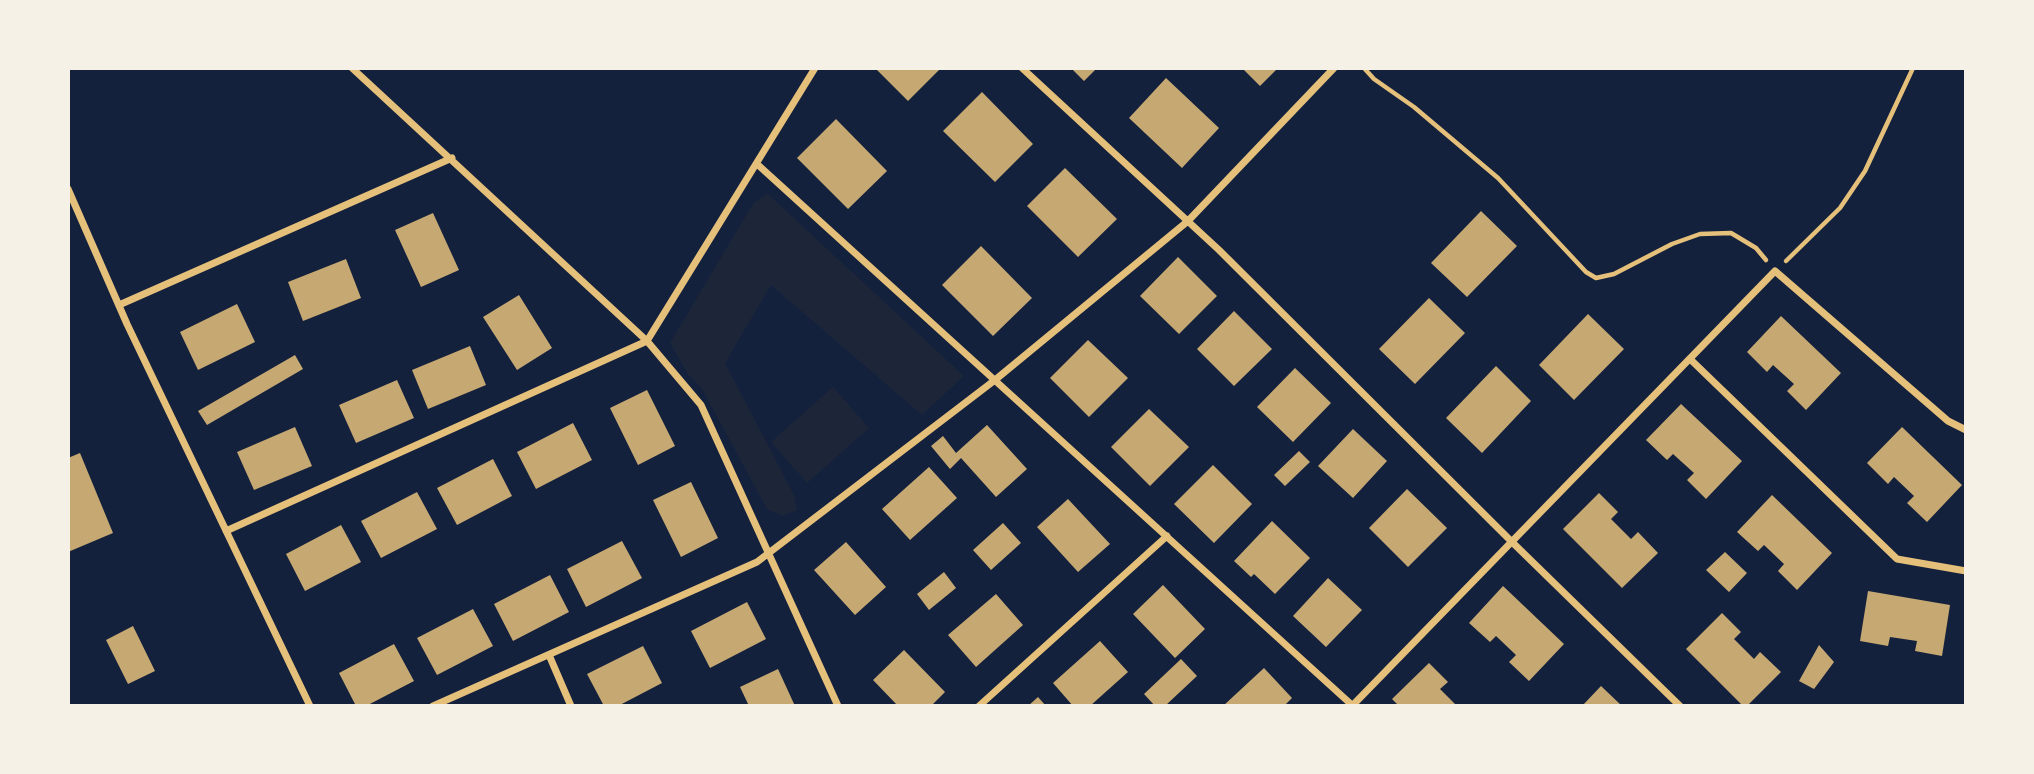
<!DOCTYPE html>
<style>
body{margin:0}
#map{position:relative;width:2034px;height:774px;overflow:hidden;background:#14213d;font-family:"IBM Plex Serif",serif}
canvas{display:block}
.frame{position:absolute;inset:0;border:70px solid #f6f1e7;pointer-events:none}
</style>
<div id="map">
<canvas width="2034" height="774"></canvas>
<div class="frame"></div>
</div>
<script>
const ctx = document.querySelector('canvas').getContext('2d');
ctx.lineJoin = 'round';
function fillPath(path, color) { ctx.fillStyle = color; ctx.fill(path, 'evenodd'); }
const poly = rows => new Path2D(rows.map(r => 'M' + r).join(''));
function trace(path, color, width, dash) { ctx.strokeStyle = color; ctx.lineWidth = width; ctx.lineCap = dash ? 'butt' : 'round'; ctx.setLineDash(dash || []); ctx.stroke(path); }
fillPath(poly([
 [768,194,964,376,922,415,771,285,725,363,794,495,797,510,782,516,767,509,702,389,688,374,670,343,754,202],
 [833,387,869,428,807,483,771,442]
]), '#1d2539');
fillPath(poly([
 [875,68,941,68,908,101],
 [1071,68,1097,68,1084,81],
 [1242,68,1278,68,1260,86],
 [1166,78,1219,128,1182,168,1129,118],
 [982,92,1033,144,995,182,943,131],
 [836,119,887,171,848,209,797,158],
 [1065,168,1117,219,1078,257,1027,206],
 [1481,211,1517,246,1467,297,1431,263],
 [433,213,459,270,421,287,395,230],
 [981,246,1032,298,993,336,942,285],
 [1178,257,1217,296,1179,334,1140,296],
 [346,259,361,298,303,321,288,282],
 [519,295,552,348,517,370,483,317],
 [1429,298,1465,333,1415,384,1379,349],
 [237,304,255,342,198,370,180,332],
 [1234,311,1272,349,1234,386,1197,349],
 [1588,314,1624,349,1574,400,1539,365],
 [1781,316,1841,373,1806,410,1787,391,1794,384,1773,365,1767,372,1747,352],
 [1088,340,1128,378,1089,417,1050,378],
 [470,346,486,385,428,409,412,370],
 [295,355,303,369,207,425,198,411],
 [1496,366,1531,401,1482,453,1446,418],
 [1295,368,1331,403,1293,442,1257,407],
 [397,380,414,418,356,443,339,405],
 [647,390,675,446,638,465,610,408],
 [1681,404,1742,461,1706,499,1687,480,1694,473,1673,454,1667,460,1646,440],
 [1149,409,1189,447,1150,486,1111,447],
 [573,423,592,460,536,489,517,452],
 [987,425,1027,469,996,497,961,458,950,469,931,446,943,436,956,453],
 [295,427,312,466,254,490,237,452],
 [1902,427,1962,485,1927,522,1907,503,1914,496,1894,477,1888,484,1867,463],
 [1353,429,1387,461,1353,498,1318,466],
 [1299,451,1310,462,1285,486,1274,475],
 [80,453,113,533,68,552,68,458],
 [493,459,512,496,457,525,437,488],
 [1213,465,1252,504,1214,543,1174,504],
 [929,467,957,498,910,540,882,509],
 [691,482,718,538,681,557,653,500],
 [1407,489,1447,528,1408,567,1369,528],
 [417,492,437,529,381,558,361,521],
 [1599,493,1618,512,1611,519,1631,539,1638,532,1658,553,1622,588,1563,529],
 [1772,495,1832,553,1797,590,1778,571,1784,564,1764,545,1758,551,1737,532],
 [1068,499,1110,544,1078,572,1037,527],
 [1272,521,1310,558,1275,594,1254,574,1251,577,1234,561],
 [1003,523,1021,543,991,570,973,550],
 [341,525,361,562,305,591,286,554],
 [622,541,642,578,586,607,567,569],
 [846,542,886,587,855,615,814,570],
 [1725,552,1747,573,1729,592,1706,570],
 [944,572,956,588,929,610,917,594],
 [550,575,569,612,513,641,494,604],
 [1328,578,1362,610,1326,647,1293,616],
 [1163,585,1205,629,1175,658,1133,614],
 [1503,586,1564,644,1529,681,1509,662,1516,655,1496,636,1490,642,1469,623],
 [1868,591,1950,605,1942,656,1915,651,1917,641,1890,637,1888,646,1860,641],
 [996,594,1023,625,976,667,948,635],
 [747,602,766,639,710,668,691,631],
 [473,609,493,646,437,675,417,638],
 [1722,613,1741,632,1734,639,1754,659,1760,652,1781,672,1747,706,1743,706,1686,649],
 [133,626,155,671,128,684,106,640],
 [1100,641,1128,672,1090,706,1073,706,1053,683],
 [394,644,414,681,366,706,356,706,339,673],
 [1819,645,1834,662,1814,689,1799,681],
 [643,646,662,683,618,706,604,706,587,674],
 [904,650,945,692,931,706,898,706,873,680],
 [1181,659,1197,676,1165,706,1155,706,1144,694],
 [1429,663,1448,682,1440,689,1457,706,1399,706,1392,699],
 [1264,668,1292,698,1284,706,1223,706],
 [778,669,795,706,749,706,740,687],
 [1601,686,1622,706,1582,706],
 [1038,697,1046,706,1028,706]
]), '#c6a872');
trace(poly([
 [1364,68,1374,79,1414,107,1498,178,1586,272,1596,278,1614,274,1672,244,1700,234,1731,233,1756,248,1766,260],
 [1786,261,1840,208,1865,171,1913,68]
]), '#e5c07b', 4.5);
trace(poly([
 [352,68,647,341,701,405,838,706],
 [1022,68,1219,250,1512,542,1680,706],
 [757,164,1353,706],
 [68,189,127,324,310,706],
 [119,305,452,158],
 [1690,359,1897,559,1966,571],
 [226,531,647,341,815,68],
 [549,655,571,706],
 [433,706,757,562,995,380,1188,221,1334,68],
 [979,706,1167,536],
 [1352,706,1775,271,1948,421,1966,430]
]), '#e5c07b', 7);
</script>
